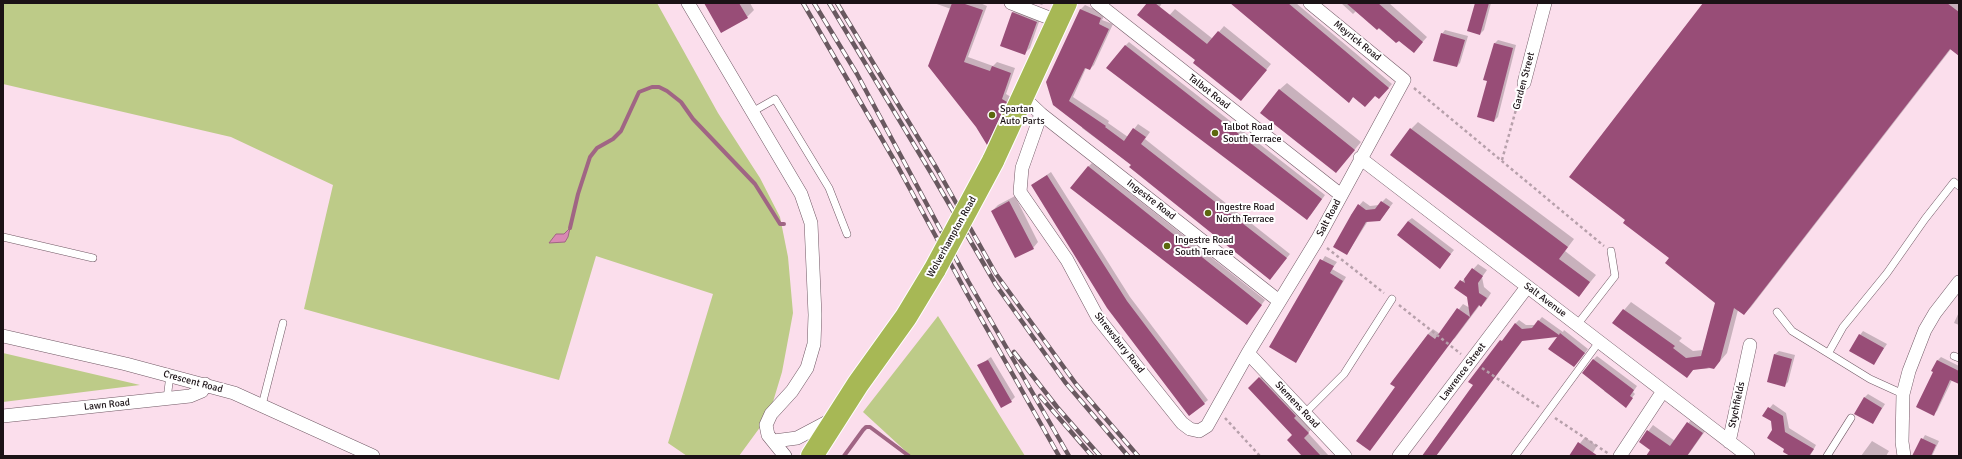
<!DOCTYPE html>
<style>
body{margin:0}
#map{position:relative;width:1962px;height:459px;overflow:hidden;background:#fbdeec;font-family:Signika,sans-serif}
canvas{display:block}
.frame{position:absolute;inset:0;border:4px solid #1b1216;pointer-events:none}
</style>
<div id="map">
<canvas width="1962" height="459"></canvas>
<div class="frame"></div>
</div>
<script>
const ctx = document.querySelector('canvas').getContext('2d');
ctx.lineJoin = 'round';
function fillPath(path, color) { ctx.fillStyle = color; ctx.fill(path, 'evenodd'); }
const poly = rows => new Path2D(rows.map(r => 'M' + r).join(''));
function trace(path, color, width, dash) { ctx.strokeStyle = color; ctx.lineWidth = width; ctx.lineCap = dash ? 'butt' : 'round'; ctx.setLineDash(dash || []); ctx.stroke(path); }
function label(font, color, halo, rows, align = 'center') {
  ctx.font = font + ' Signika,sans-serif'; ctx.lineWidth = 4; ctx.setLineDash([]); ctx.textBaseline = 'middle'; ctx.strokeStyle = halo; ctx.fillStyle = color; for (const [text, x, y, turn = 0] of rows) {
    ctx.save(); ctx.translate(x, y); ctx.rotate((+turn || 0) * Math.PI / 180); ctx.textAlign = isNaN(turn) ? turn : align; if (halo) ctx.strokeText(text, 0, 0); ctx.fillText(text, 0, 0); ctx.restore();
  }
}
fillPath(poly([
 [3,3,657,3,718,113,760,178,780,217,788,257,793,313,782,372,769,415,739,456,687,456,668,443,713,294,596,256,559,380,304,309,333,185,231,137,3,84],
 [938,316,1002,419,1025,456,911,456,863,412],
 [3,353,140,385,3,402]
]), '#bdcb88');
const water = poly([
 [570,228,568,237,565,242,549,243,556,234,564,234,570,228]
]);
fillPath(water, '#d988b3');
trace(water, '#a06584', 1);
fillPath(poly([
 [705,3,750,3,754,10,747,17],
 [934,3,980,3,987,6,968,57,993,66,997,62,1015,68,1006,94,1011,97,992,138,987,143,977,127,951,9],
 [1036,3,1044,3,1042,5],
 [1148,3,1162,3,1154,17],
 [1231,3,1296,3,1392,84,1383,94,1354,96,1349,102],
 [1341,3,1389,3,1427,37,1418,47,1399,39,1396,42,1356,11,1353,14],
 [1476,3,1491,3,1484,30,1480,34],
 [1704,3,1959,3,1959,55,1951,49,1751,307,1744,314,1738,310,1727,353,1721,360,1714,368,1694,369,1687,376,1613,323,1631,302,1682,338,1679,341,1693,351,1703,350,1716,302,1670,258],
 [1085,5,1105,14,1102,20,1113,24,1094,65,1090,69,1086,68,1073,97,1109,121,1108,123,1128,137,1138,124,1150,132,1145,139,1290,254,1270,278,1132,165,1082,128,1083,126,1047,83,1081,9],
 [1018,7,1041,16,1030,48,1024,54,1013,12],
 [1175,9,1213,39,1224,26,1271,64,1241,100,1196,60,1157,29],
 [1445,30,1468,36,1460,63,1457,66,1442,34],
 [1498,40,1516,45,1498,117,1494,121,1489,80,1494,44],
 [1129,42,1325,195,1310,216,1125,46],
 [1287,83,1361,142,1336,172,1279,90],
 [1418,122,1574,239,1565,251,1596,275,1579,296,1411,129],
 [1092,163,1265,300,1250,320,1088,167],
 [1051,172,1130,297,1208,400,1190,415,1032,185],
 [1015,196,1038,242,1033,248,992,211,998,205],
 [1386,198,1393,203,1383,216,1368,221,1347,254,1351,215,1363,201,1370,206,1379,205],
 [1412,218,1454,250,1440,267,1408,221],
 [1325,256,1337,262,1332,269,1346,277,1296,362,1270,347],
 [1478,264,1487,270,1482,277,1484,287,1491,293,1486,301,1481,306,1480,305,1455,338,1397,387,1392,383,1428,334,1433,329,1440,334,1463,304,1470,308,1468,296,1456,288],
 [1959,312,1959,325,1954,323],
 [1542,317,1563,332,1564,330,1588,349,1578,362,1574,366,1559,336,1523,340,1436,456,1422,456,1474,385,1470,381,1515,324,1519,320,1526,325,1535,325],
 [1863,331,1887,344,1874,363,1860,335],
 [1779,351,1795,355,1788,382,1784,386,1775,354],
 [1597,356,1637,386,1633,392,1635,394,1625,406,1604,391,1605,389,1593,360],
 [991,357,1015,397,1011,401,978,366],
 [1941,357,1959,366,1959,383,1952,380,1937,411,1933,414,1935,371,1937,361],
 [1264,374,1312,428,1308,433,1329,456,1304,456,1293,435,1249,388],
 [1868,394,1885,404,1873,423,1864,398],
 [1773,404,1786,413,1789,428,1816,445,1810,456,1792,456,1786,449,1772,421,1764,415],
 [1693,417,1708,427,1688,455,1690,456,1648,456,1652,450,1640,442,1653,425,1675,441],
 [1925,435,1939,441,1932,456,1913,456],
 [1585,437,1597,446,1591,456,1570,456],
 [1872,441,1889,451,1886,456,1861,456]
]), '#0003');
trace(poly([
 [570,228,578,194,590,157,597,148,613,139,621,131,639,92,652,87,659,87,667,91,681,102,693,119,755,184,780,224,784,224],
 [844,456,863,430,866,427,870,427,909,456]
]), '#a06584', 4);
fillPath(poly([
 [704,3,739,3,748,18,721,33],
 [952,3,962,3,983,10,964,62,990,71,992,66,1011,73,1002,99,1007,102,987,145,976,127,928,66],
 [1147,3,1155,3,1207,44,1218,31,1267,70,1241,101,1193,63,1195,60,1137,15],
 [1230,3,1288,3,1389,88,1379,99,1375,96,1365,107,1353,97,1349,103],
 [1346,3,1378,3,1423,42,1414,53,1399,41,1396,43,1379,28,1377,30],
 [1475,3,1489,3,1480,35,1467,31],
 [1703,3,1947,3,1959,12,1959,56,1950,49,1744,315,1734,308,1720,361,1714,369,1706,367,1709,368,1693,370,1687,378,1612,323,1623,309,1675,346,1673,348,1686,358,1701,356,1715,303,1665,263,1669,258,1623,223,1625,220,1569,177],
 [1080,9,1101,18,1099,24,1109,29,1090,70,1085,68,1069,101,1106,126,1105,127,1124,141,1133,128,1146,137,1141,144,1287,258,1270,280,1129,167,1131,165,1053,105,1046,82],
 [1012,12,1037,22,1025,55,1000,46],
 [1441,33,1465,40,1457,67,1433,61],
 [1494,43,1513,48,1494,122,1477,117,1487,81,1483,80],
 [1125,45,1322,199,1307,220,1106,68],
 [1279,89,1355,150,1336,173,1260,113],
 [1410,128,1568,247,1559,259,1590,282,1579,297,1390,155],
 [1088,166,1262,305,1247,325,1070,188],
 [1047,175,1127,301,1205,404,1189,416,1107,308,1031,185],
 [1009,201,1034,249,1015,258,991,211],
 [1381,201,1390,207,1380,221,1366,222,1347,255,1333,247,1351,215,1358,204,1366,210,1375,209],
 [1408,221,1451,254,1440,269,1397,235],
 [1320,259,1334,266,1330,273,1343,281,1296,363,1269,347],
 [1472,268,1483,276,1478,283,1479,293,1487,298,1481,307,1479,305,1370,451,1356,441,1395,387,1390,384,1428,334,1435,339,1457,308,1470,317,1467,297,1454,288,1460,280,1465,283,1464,279],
 [1538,320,1559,335,1560,333,1585,353,1574,367,1548,349,1557,337,1522,341,1436,456,1422,456,1473,385,1468,382,1500,340,1502,341,1515,323,1522,329,1532,328],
 [1859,334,1884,348,1874,365,1849,351],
 [1774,354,1792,359,1785,387,1767,382],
 [1593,359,1634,390,1630,396,1633,398,1626,408,1582,373],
 [988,360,1012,402,1001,408,977,365],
 [1937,360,1959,371,1959,384,1950,380,1934,416,1916,407,1933,372,1931,371],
 [1259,377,1296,416,1294,418,1309,433,1304,438,1321,456,1302,456,1287,440,1292,435,1248,388],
 [1864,397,1882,408,1873,424,1854,414],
 [1768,407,1783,416,1785,432,1814,449,1809,456,1790,456,1783,452,1784,449,1767,438,1772,430,1771,421,1762,416],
 [1687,422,1703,433,1687,456,1646,456,1650,450,1639,442,1647,430,1670,446],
 [1921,438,1936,445,1931,456,1912,456],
 [1578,442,1598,456,1569,456]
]), '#984d77');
const lane = poly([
 [752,112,775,99,829,188,847,234],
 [3,237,93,258],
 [1777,312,1792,331,1870,379,1903,394],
 [1577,325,1615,276,1611,251],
 [1829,352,1843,327,1887,273,1925,219,1954,182,1959,186],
 [1954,356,1959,358],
 [167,399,170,375],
 [262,405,283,323],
 [1305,413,1344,374,1392,299],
 [1515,456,1599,342],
 [1827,456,1851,418]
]);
const street = poly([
 [688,3,801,194,811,223,815,315,814,344,807,368,792,391,771,414,766,425,768,435,785,456],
 [1011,3,1057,21],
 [1097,3,1341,195],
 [1524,83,1545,3],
 [1023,97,1041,114,1279,301],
 [1041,114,1022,168,1020,192,1067,260,1098,318,1182,423,1190,429,1199,431,1207,426,1248,353,1317,240,1404,80,1310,3],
 [1360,158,1748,456],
 [3,336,126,364,234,393,373,456],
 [1248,353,1345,456],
 [3,416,190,396,202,391,205,384],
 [774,441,797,438,831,420],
 [1729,442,1750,345],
 [1399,456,1527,287],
 [1620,456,1663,391],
 [1904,456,1902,442,1903,394,1909,371,1925,330,1935,313,1959,282]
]);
const highway = poly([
 [993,161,1066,3],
 [812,456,858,384,906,317,935,269]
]);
trace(lane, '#715965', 8);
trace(street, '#715965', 14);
trace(highway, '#fff', 24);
trace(poly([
 [1414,88,1604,246],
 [1502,160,1520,95],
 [1327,248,1384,293],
 [1399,305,1461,354],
 [1482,368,1539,407],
 [1225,418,1260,456],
 [1555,418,1609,454]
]), '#b7a0ab', 2.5, [3, 3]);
trace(lane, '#fff', 7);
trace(street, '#fff', 13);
trace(highway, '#a7b855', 22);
const rail = poly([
 [803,3,897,165,966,292,1059,456],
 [814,3,857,74,968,281,1069,456],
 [829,3,931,173,996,285,1065,382,1128,456],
 [837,3,937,169,996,274,1076,384,1138,456],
 [1014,352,1057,407,1100,456],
 [1040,396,1092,456]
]);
trace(rail, '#695960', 4.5);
trace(rail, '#fff', 3, [9]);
const highwayBridge = poly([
 [935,269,993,161]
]);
trace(highwayBridge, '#fff', 24, []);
trace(highwayBridge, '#a7b855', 22);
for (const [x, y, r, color] of [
 [992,115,4,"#5c680e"],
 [1215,133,4,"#5c680e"],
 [1208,213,4,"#5c680e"],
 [1167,246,4,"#5c680e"]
]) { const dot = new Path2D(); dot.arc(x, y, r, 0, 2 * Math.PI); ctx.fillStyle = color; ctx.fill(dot); trace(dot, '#fff', 1.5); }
label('10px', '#1b1216', '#fff', [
 ["Meyrick Road",1357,41,39],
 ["Garden Street",1524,81,-75],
 ["Talbot Road",1209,92,38],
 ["Ingestre Road",1151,200,38],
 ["Salt Road",1329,218,-62],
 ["Wolverhampton Road",952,237,-61],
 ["Salt Avenue",1545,300,37],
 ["Shrewsbury Road",1119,343,52],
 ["Lawrence Street",1463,372,-53],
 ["Crescent Road",193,382,15],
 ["Lawn Road",107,405,-6],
 ["Siemens Road",1297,405,47],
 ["Stychfields",1737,405,-78]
]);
label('10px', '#1b1216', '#fff', [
 ["Spartan",1000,109],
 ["Auto Parts",1000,121],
 ["Talbot Road",1223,127],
 ["South Terrace",1223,139],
 ["Ingestre Road",1216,207],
 ["North Terrace",1216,219],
 ["Ingestre Road",1175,240],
 ["South Terrace",1175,252]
], 'left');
</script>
